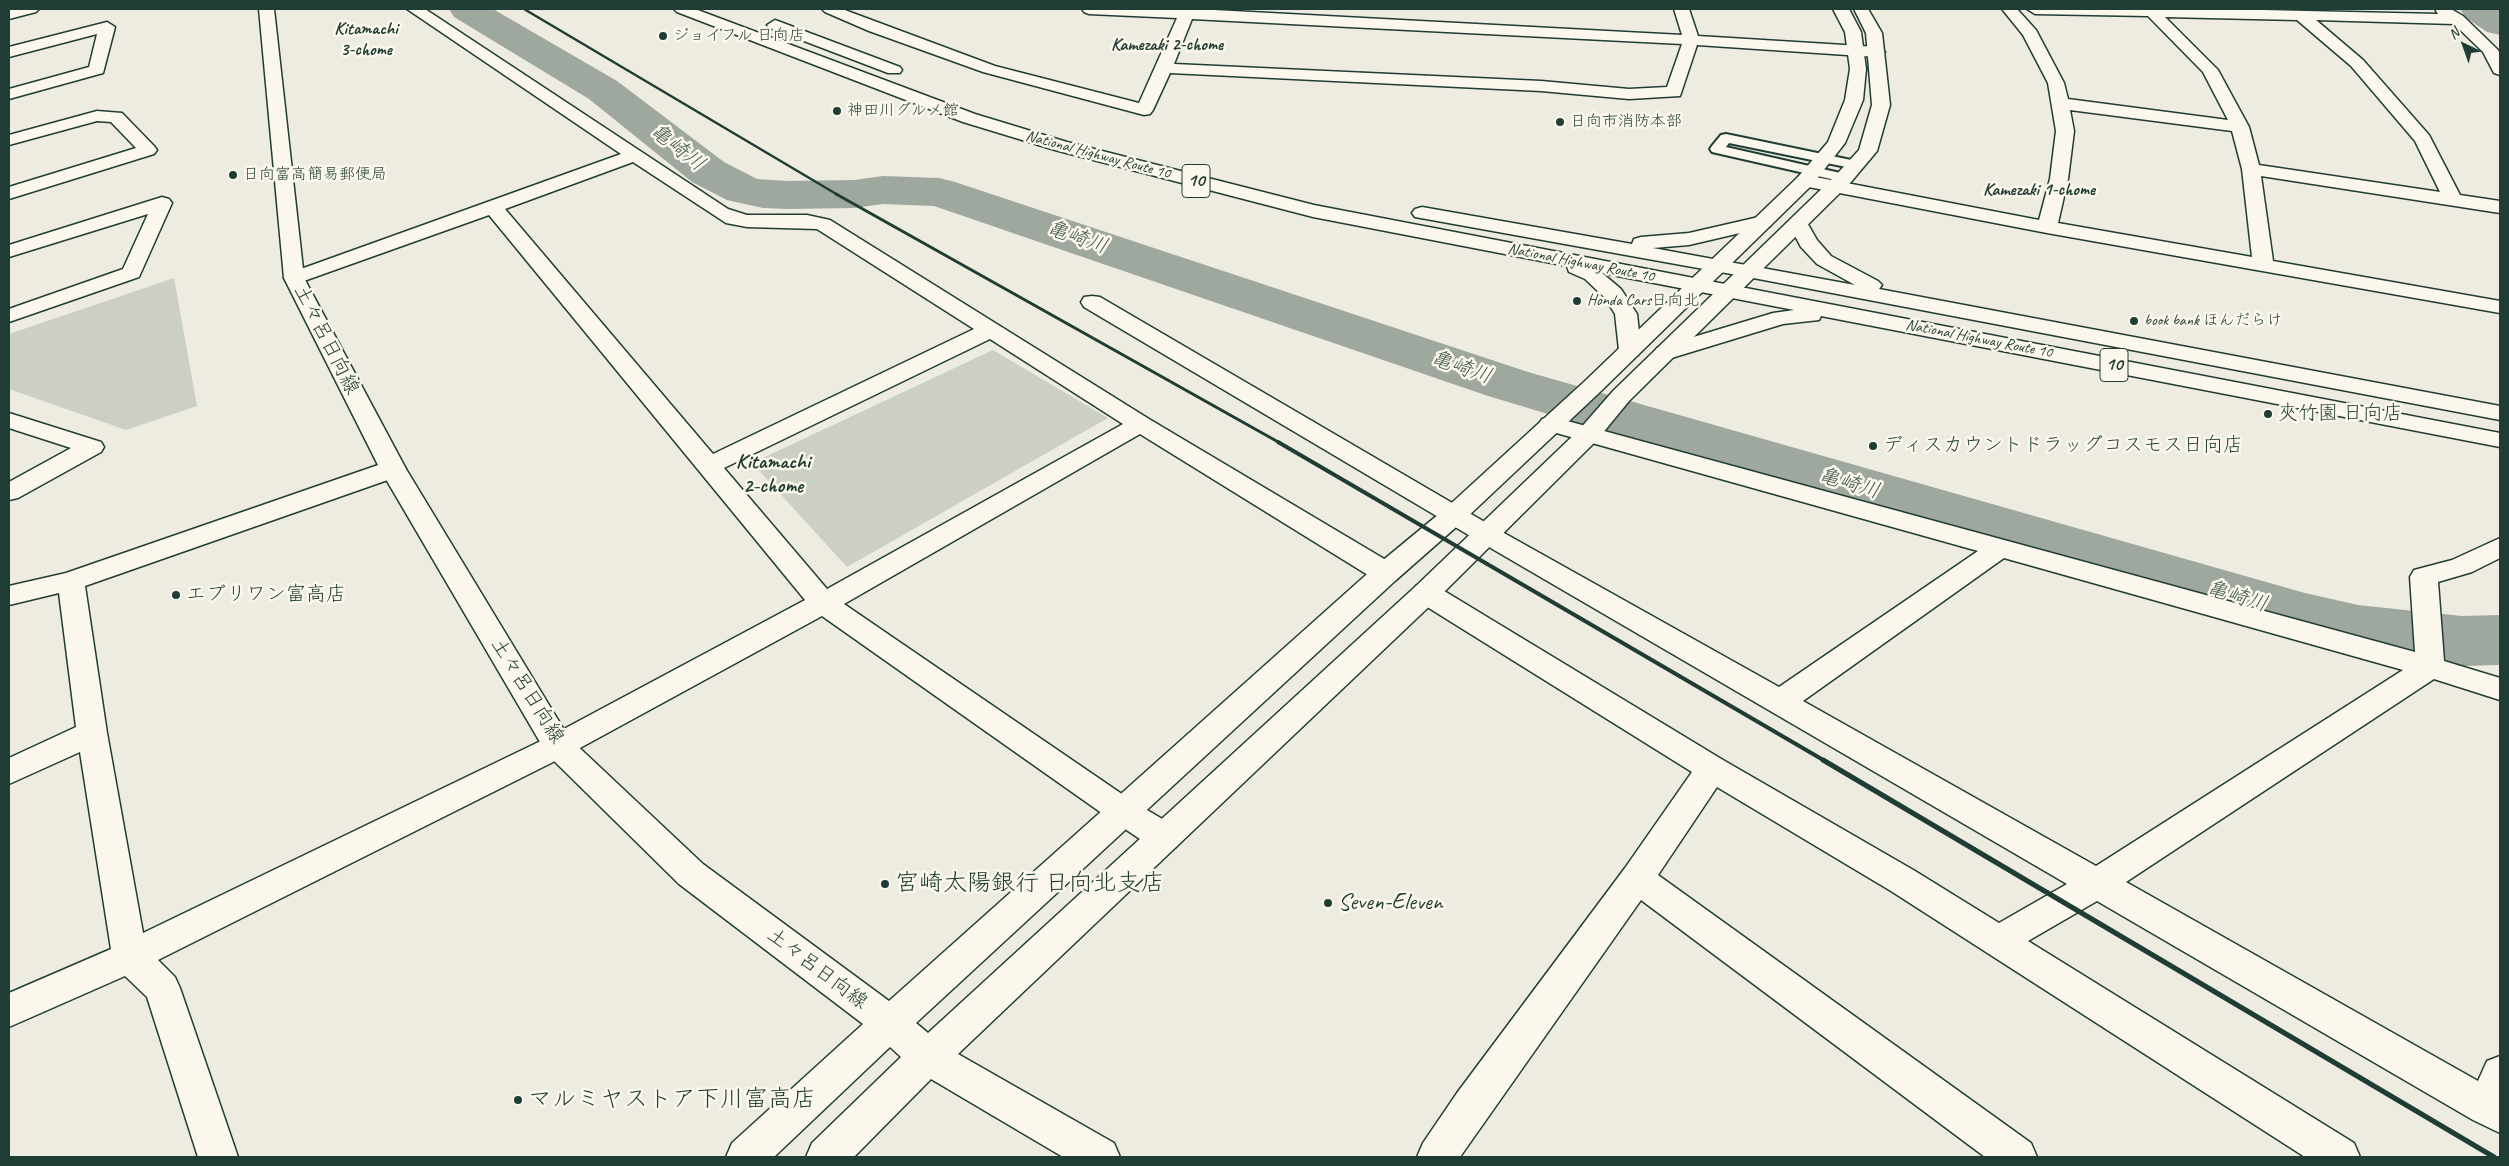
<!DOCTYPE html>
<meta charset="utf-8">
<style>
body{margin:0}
#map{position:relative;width:2509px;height:1166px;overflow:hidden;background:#eeece1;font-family:Caveat,sans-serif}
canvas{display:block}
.frame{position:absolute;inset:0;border:10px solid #1f3d34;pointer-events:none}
.north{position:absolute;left:2439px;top:20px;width:50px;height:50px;-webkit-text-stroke:4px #fbf7ec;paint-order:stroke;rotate:318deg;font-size:14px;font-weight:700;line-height:20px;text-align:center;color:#1f3d34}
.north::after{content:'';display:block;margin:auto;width:18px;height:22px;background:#1f3d34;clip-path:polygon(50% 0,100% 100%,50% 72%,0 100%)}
</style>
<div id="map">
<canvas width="2509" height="1166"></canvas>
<div class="frame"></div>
<div class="north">N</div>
</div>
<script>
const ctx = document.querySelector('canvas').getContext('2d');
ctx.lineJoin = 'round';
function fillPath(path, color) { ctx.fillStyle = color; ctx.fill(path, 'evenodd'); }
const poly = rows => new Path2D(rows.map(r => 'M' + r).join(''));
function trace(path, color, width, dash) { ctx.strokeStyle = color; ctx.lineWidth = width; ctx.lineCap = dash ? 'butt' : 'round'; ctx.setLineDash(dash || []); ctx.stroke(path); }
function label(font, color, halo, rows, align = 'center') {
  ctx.font = font + ' Caveat,"Klee One",sans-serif'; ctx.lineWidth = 5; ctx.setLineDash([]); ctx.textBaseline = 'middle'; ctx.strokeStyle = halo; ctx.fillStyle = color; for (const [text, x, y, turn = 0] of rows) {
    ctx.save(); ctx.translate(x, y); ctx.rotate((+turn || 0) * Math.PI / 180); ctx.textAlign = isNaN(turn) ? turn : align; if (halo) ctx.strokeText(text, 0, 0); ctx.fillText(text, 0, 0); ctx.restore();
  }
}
fillPath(poly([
 [174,278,197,406,126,430,9,389,9,334],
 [993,350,1108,418,847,567,752,463]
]), '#cbcfc4');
fillPath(poly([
 [449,9,493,9,617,81,724,162,757,179,788,181,854,180,883,176,939,178,955,182,1528,372,2305,593,2358,605,2462,616,2500,615,2500,665,2462,666,2358,653,2281,634,1488,396,934,206,883,204,854,208,788,209,763,208,727,200,692,182,589,99,454,17,449,9],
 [2460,9,2500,9,2500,35,2487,32,2465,17,2460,9]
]), '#9fa89f');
const lane = poly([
 [1726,134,1856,161,1863,165,1856,169,1729,143,1726,147,1849,175,1851,178,1849,181,1844,182,1712,152,1710,149,1712,146,1721,135,1726,134]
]);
const street = poly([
 [9,9,39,9,36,12,9,19,9,9],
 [407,9,425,9,728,209,747,215,807,215,830,220,1149,419,1396,566,1400,573,1396,580,1386,582,1376,580,1140,434,844,604,1135,803,1176,827,1180,837,1176,847,1164,850,1152,847,1113,821,822,616,569,754,158,960,175,977,180,988,238,1157,198,1157,147,997,125,976,9,1027,9,993,111,949,80,752,9,784,9,758,76,727,59,593,9,605,9,586,66,573,384,463,393,461,402,463,406,469,402,475,85,586,107,733,143,933,547,738,805,600,489,215,301,282,294,284,287,282,284,278,287,274,621,154,407,9],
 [633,162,726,223,747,227,817,229,974,329,713,454,505,209,633,162],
 [990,339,1123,424,827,589,724,468,990,339],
 [822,9,842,9,995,66,1139,103,1177,18,1089,14,1084,12,1082,9,1195,9,1682,35,1674,9,1689,9,1698,36,1877,47,1885,52,1877,57,1697,45,1680,96,1629,99,1541,91,1170,73,1153,110,1150,114,1144,115,983,72,869,31,825,12,822,9],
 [1192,19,1682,44,1667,87,1629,89,1541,81,1174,64,1192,19],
 [2002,9,2017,9,2036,30,2064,83,2068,99,2228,120,2203,72,2148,16,2035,14,2027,9,2218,9,2438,14,2435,9,2451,9,2463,16,2498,50,2500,54,2500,75,2494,73,2483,52,2454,24,2316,20,2363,60,2429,135,2460,195,2500,201,2500,213,2261,176,2273,261,2500,301,2500,313,2047,233,1798,185,1796,181,1798,177,1805,175,2039,220,2050,179,2056,131,2048,83,2023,35,2002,9],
 [2165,17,2297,20,2351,66,2415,141,2440,192,2259,165,2249,127,2218,70,2165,17],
 [2070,110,2232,131,2242,169,2252,257,2058,223,2068,179,2074,131,2070,110],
 [107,22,115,27,103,73,9,99,9,89,89,67,97,34,9,57,9,47,107,22],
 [97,111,122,113,154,146,157,150,154,154,9,199,9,187,136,148,111,122,97,121,9,145,9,135,97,111],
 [162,197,169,199,172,203,139,277,9,322,9,309,123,269,148,214,9,257,9,245,162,197],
 [1092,296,1100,297,1495,528,1779,687,1978,551,1542,429,1539,424,1542,419,1551,417,1560,419,2415,652,2410,577,2414,570,2452,560,2500,538,2500,558,2472,572,2438,582,2444,661,2500,678,2500,700,2434,679,2126,882,2478,1081,2487,1061,2500,1056,2500,1133,2473,1120,2097,901,2028,941,2354,1143,2360,1157,2305,1157,1891,891,1717,787,1658,875,2031,1143,2037,1157,1985,1157,1641,900,1460,1157,1417,1157,1423,1143,1457,1093,1625,868,1692,772,1416,600,1412,593,1416,586,1426,583,1436,586,1723,760,1915,871,1999,923,2067,884,1477,540,1084,307,1081,302,1084,297,1092,296],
 [2004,558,2403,670,2096,866,1803,701,2004,558],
 [9,413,101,442,104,447,101,452,18,498,9,500,9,482,71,448,9,428,9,413]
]);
const secondary = poly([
 [259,9,274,9,304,278,406,469,569,738,703,864,889,1001,1376,566,1445,509,1585,381,1798,177,1828,142,1845,100,1850,69,1845,32,1833,9,1849,9,1861,32,1866,69,1863,100,1845,143,1812,185,1601,391,1463,521,1396,580,916,1023,928,1033,1416,586,1579,430,1613,391,1837,174,1859,150,1872,105,1866,33,1854,9,1868,9,1882,33,1890,105,1877,151,1851,182,1629,401,1597,440,1436,600,958,1054,1114,1143,1120,1157,1063,1157,931,1079,854,1157,806,1157,812,1143,901,1057,890,1047,774,1157,726,1157,732,1143,863,1024,679,884,547,754,380,469,284,278,259,9]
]);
const highway = poly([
 [674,9,695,9,975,114,1067,142,1314,205,2500,433,2500,447,1821,316,1819,320,1783,324,1665,360,1657,358,1654,353,1657,348,1773,313,1794,310,1602,273,1621,289,1637,314,1641,350,1638,355,1630,357,1622,355,1619,350,1615,314,1605,298,1585,279,1569,272,1567,266,1313,217,1055,150,963,122,677,12,674,9],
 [775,20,900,67,902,70,900,73,888,73,770,28,767,25,775,20],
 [1422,207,1632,244,1634,239,1641,237,1689,233,1763,216,1770,218,1773,222,1770,226,1689,245,1653,248,1855,285,1817,264,1801,247,1788,223,1791,219,1798,217,1805,219,1817,240,1831,256,1878,281,1882,285,1879,289,2500,406,2500,420,1748,277,1415,217,1412,213,1415,209,1422,207]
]);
trace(lane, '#1f3d34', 4);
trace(street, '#1f3d34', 3);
trace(secondary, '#1f3d34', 3);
trace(highway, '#1f3d34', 3);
fillPath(lane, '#fbf7ec');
fillPath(street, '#fbf7ec');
fillPath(secondary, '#fbf7ec');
fillPath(highway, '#fbf7ec');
trace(poly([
 [524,9,838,195]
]), '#1f3d34', 2.5);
trace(poly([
 [836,194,1280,443]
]), '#1f3d34', 3);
trace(poly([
 [1278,442,1825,761]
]), '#1f3d34', 4);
trace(poly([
 [1823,760,2494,1157]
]), '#1f3d34', 5);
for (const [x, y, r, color] of [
 [663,36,5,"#1f3d34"],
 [837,111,5,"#1f3d34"],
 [1560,122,5,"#1f3d34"],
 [233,175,5,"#1f3d34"],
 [1577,301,5,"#1f3d34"],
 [2134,321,5,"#1f3d34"],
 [2268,414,5,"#1f3d34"],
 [1873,446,5,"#1f3d34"],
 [176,595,5,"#1f3d34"],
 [885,884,5,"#1f3d34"],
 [1328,903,5,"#1f3d34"],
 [518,1100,5,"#1f3d34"]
]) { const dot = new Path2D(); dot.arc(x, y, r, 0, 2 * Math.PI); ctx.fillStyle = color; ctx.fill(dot); trace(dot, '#fbf7ec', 2); }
label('16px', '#1f3d34', '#fbf7ec', [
 ["ジョイフル 日向店",673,36],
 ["神田川グルメ館",847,111],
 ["日向市消防本部",1570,122],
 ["日向富高簡易郵便局",243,175],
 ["Honda Cars日向北",1587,301],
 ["book bank ほんだらけ",2144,321]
], 'left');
label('16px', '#1f3d34', '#fbf7ec', [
 ["National Highway Route 10",1098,155,15],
 ["National Highway Route 10",1581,263,11],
 ["National Highway Route 10",1979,339,11]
]);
label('bold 18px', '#1f3d34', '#fbf7ec', [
 ["Kitamachi",366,29],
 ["3-chome",366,50],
 ["Kamezaki 2-chome",1167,45],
 ["Kamezaki 1-chome",2039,190]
]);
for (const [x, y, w] of [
 [1196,181,28],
 [2114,365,28]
]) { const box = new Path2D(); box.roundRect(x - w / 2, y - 16.5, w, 33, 4); ctx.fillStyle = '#fbf7ec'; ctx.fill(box); trace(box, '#1f3d34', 1); }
label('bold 19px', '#1f3d34', null, [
 ["10",1196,181],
 ["10",2114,365]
]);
label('20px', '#1f3d34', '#fbf7ec', [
 ["土々呂日向線",326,340,63],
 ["土々呂日向線",527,691,58],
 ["土々呂日向線",817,969,37]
]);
label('20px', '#1f3d34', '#fbf7ec', [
 ["夾竹園 日向店",2278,414],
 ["ディスカウントドラッグコスモス日向店",1883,446],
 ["エブリワン富高店",186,595]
], 'left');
label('italic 21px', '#455d54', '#fbf7ec', [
 ["亀崎川",677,148,38],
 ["亀崎川",1077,238,19],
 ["亀崎川",1461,368,19],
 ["亀崎川",1849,484,16],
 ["亀崎川",2237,597,16]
]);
label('bold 21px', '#1f3d34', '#fbf7ec', [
 ["Kitamachi",773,462],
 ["2-chome",773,486]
]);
label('24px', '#1f3d34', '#fbf7ec', [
 ["宮崎太陽銀行 日向北支店",895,884],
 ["Seven-Eleven",1338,903],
 ["マルミヤストア下川富高店",528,1100]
], 'left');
</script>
